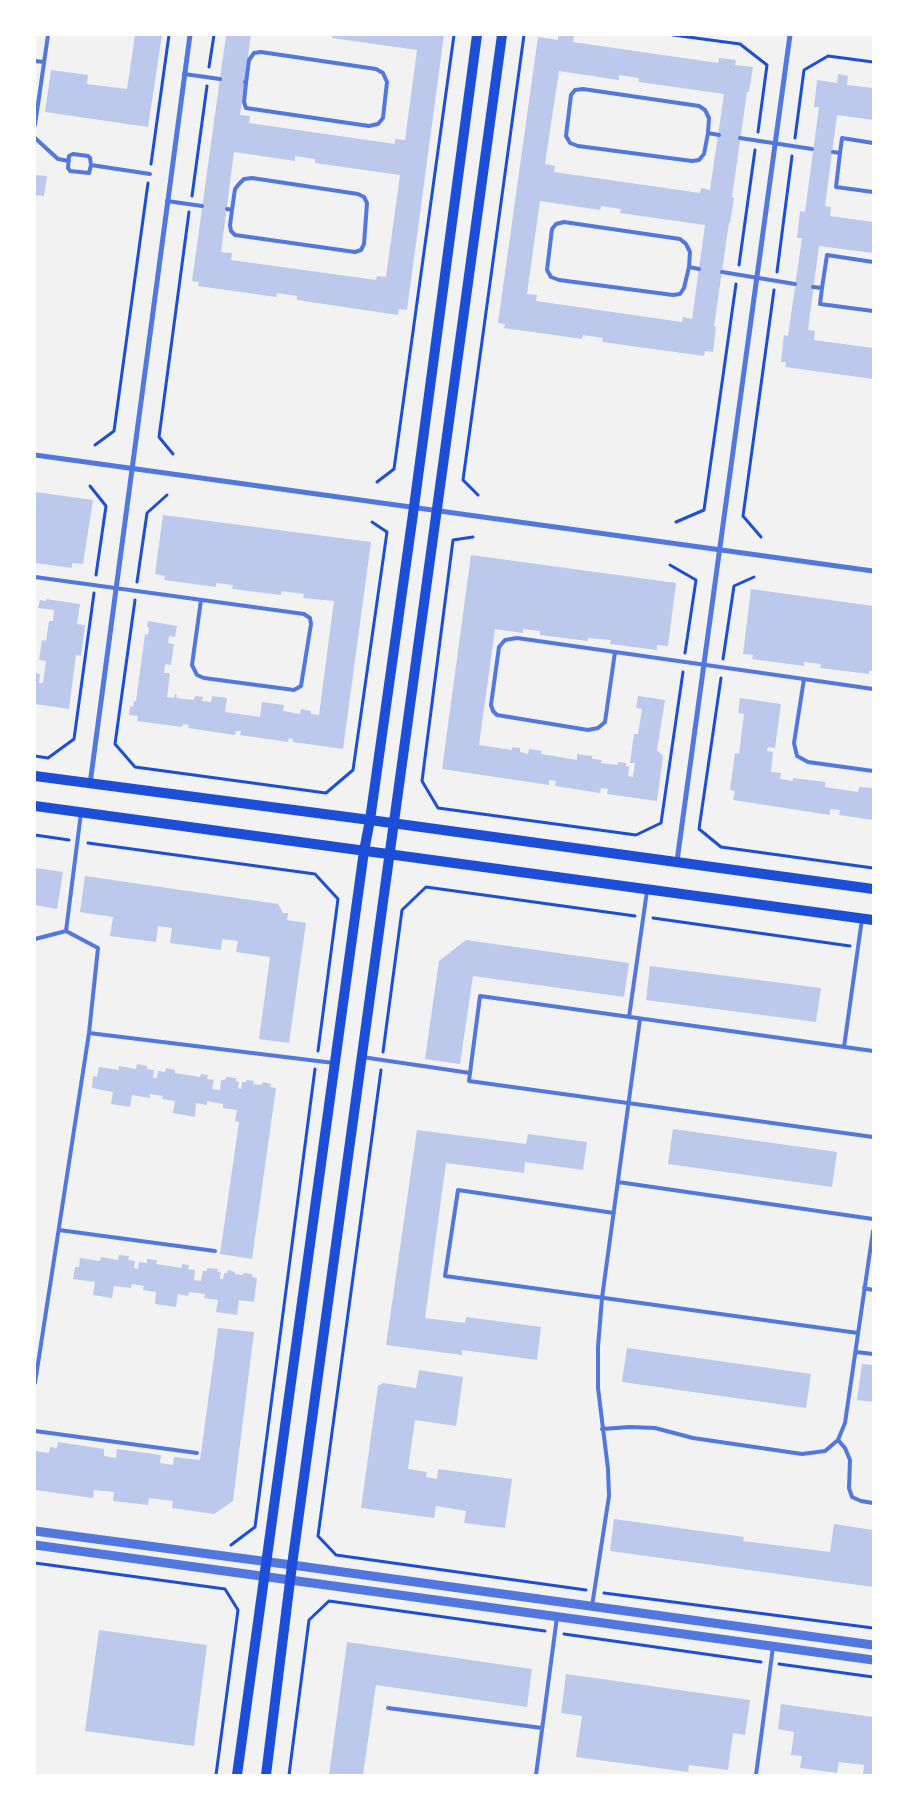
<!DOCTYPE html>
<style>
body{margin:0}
#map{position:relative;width:908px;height:1810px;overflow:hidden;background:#f2f2f2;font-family:"Space Grotesk",sans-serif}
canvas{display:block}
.frame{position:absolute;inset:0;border:36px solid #fff;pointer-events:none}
</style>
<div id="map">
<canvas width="908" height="1810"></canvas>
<div class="frame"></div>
</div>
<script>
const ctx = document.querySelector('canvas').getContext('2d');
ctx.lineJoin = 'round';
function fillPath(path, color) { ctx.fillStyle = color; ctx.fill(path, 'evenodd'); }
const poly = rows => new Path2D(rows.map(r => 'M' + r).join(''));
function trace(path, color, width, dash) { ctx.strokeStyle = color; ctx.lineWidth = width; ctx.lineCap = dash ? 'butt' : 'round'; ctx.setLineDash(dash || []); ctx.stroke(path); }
fillPath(poly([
 [135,35,162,35,148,127,45,112,51,70,88,75,87,84,127,89],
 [226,35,251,35,240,115,250,116,249,123,395,144,395,139,405,140,417,50,332,38,333,35,444,35,407,310,399,309,398,315,297,300,297,296,277,293,276,297,198,286,199,282,192,281],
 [234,152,295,161,295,156,315,159,315,163,400,175,386,277,377,276,376,280,231,260,232,253,221,252],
 [558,35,574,35,573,42,718,63,719,58,736,60,735,65,753,67,749,92,747,92,732,197,734,198,730,223,729,223,714,326,716,327,713,352,705,351,704,356,602,342,603,338,583,335,582,339,504,328,505,324,498,323,538,37,558,40],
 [559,71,619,80,619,75,639,78,639,82,724,94,710,190,701,188,700,193,554,172,555,166,545,164],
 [540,201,600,210,601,206,621,209,620,213,705,225,692,319,683,317,682,322,536,301,537,295,527,294],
 [838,74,848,76,847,85,873,88,873,120,837,115,825,206,831,207,830,216,873,222,873,253,819,246,808,330,815,331,814,340,873,348,873,379,785,367,786,362,781,362,784,335,788,336,802,238,797,238,800,211,805,212,819,107,814,107,817,80,837,83],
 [35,175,47,176,44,196,35,195],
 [35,492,93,500,83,564,72,563,72,568,35,563],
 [163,515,371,542,343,749,293,742,293,739,289,738,288,742,240,735,241,731,236,731,235,735,188,728,189,725,183,724,182,727,137,721,138,716,129,715,130,706,133,707,134,701,136,701,145,634,148,635,149,627,147,627,148,621,177,626,175,637,169,636,168,643,174,644,171,665,165,664,164,673,170,673,167,697,174,698,175,694,177,695,176,698,194,700,195,696,203,697,202,701,211,702,212,696,227,698,225,712,260,717,262,702,284,705,283,711,300,714,301,709,311,711,311,714,319,715,334,601,303,598,304,594,281,591,281,595,232,589,233,585,216,583,216,587,164,580,165,576,155,574],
 [471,555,676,583,668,646,657,645,657,650,610,644,611,640,588,638,588,641,540,635,540,631,523,629,523,633,495,629,479,745,512,750,512,747,520,748,520,752,528,754,529,749,542,751,541,754,577,760,577,754,592,756,592,759,602,760,601,763,617,765,618,762,626,763,626,766,629,767,628,776,633,777,635,763,630,763,634,734,638,734,642,709,636,708,638,696,665,700,657,750,663,756,657,801,607,794,608,789,601,788,600,793,555,786,556,781,549,780,549,785,442,769],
 [751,589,873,606,873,671,869,671,869,674,820,668,821,664,804,662,804,666,752,659,753,655,743,654],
 [46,599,80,604,77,624,85,625,81,656,76,655,69,709,35,704,35,673,40,674,39,683,43,683,46,661,39,660,42,640,46,641,49,621,53,621,54,610,38,608,40,600,46,601],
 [740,698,781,704,775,748,768,747,767,751,773,752,771,772,781,773,780,779,793,781,793,778,825,782,825,787,858,792,859,787,873,788,873,820,839,815,840,810,830,809,830,815,733,800,735,791,730,790,735,753,739,754,744,714,738,713],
 [35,868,63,872,57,909,35,905],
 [85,876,278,904,283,913,288,913,287,920,306,923,289,1043,259,1039,270,957,236,952,238,941,222,939,221,950,170,943,172,928,158,926,156,942,110,936,113,917,80,912],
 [466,940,629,963,624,997,473,976,460,1064,425,1059,439,961],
 [650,966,821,988,816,1022,646,1000],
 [137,1064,147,1066,147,1069,154,1070,153,1078,157,1078,158,1071,165,1072,166,1068,175,1070,175,1073,200,1077,201,1074,208,1075,207,1079,214,1080,212,1089,220,1090,221,1080,225,1080,226,1077,236,1078,236,1081,239,1082,238,1088,241,1089,242,1082,246,1082,246,1080,254,1081,253,1084,262,1085,262,1082,271,1084,270,1087,276,1088,252,1259,220,1254,239,1122,235,1121,237,1110,223,1108,223,1104,207,1101,207,1105,196,1103,195,1117,173,1113,175,1101,162,1099,163,1096,150,1094,150,1098,132,1095,130,1107,111,1104,113,1092,92,1088,93,1076,97,1077,99,1067,119,1070,119,1066,136,1069],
 [673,1129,837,1152,832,1187,668,1164],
 [417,1130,526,1144,528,1134,587,1142,583,1170,525,1162,524,1173,446,1163,425,1318,465,1323,466,1317,541,1327,537,1360,462,1350,462,1355,386,1345],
 [119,1255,129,1256,128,1260,135,1261,134,1268,138,1269,139,1262,147,1263,147,1259,157,1260,156,1264,182,1268,182,1264,189,1265,188,1269,195,1270,194,1280,201,1281,203,1271,207,1271,207,1268,218,1269,217,1272,221,1272,220,1279,223,1279,224,1273,227,1273,228,1270,235,1272,235,1274,243,1275,243,1273,252,1274,252,1277,257,1278,254,1302,239,1300,237,1315,216,1312,218,1300,204,1298,205,1294,189,1292,188,1296,178,1294,176,1307,155,1304,156,1292,143,1290,144,1286,132,1284,131,1288,114,1286,112,1298,93,1295,95,1282,73,1279,75,1267,79,1267,80,1258,100,1261,101,1257,118,1260],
 [218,1328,254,1332,233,1501,214,1514,172,1508,173,1501,149,1498,148,1505,113,1501,114,1492,94,1490,93,1498,35,1490,35,1451,49,1453,50,1447,57,1448,58,1442,104,1449,104,1456,116,1458,117,1449,161,1455,160,1463,173,1465,174,1457,200,1460],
 [627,1348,811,1374,806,1408,622,1382],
 [862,1364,873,1365,873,1402,857,1400],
 [419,1370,463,1377,456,1426,415,1420,408,1469,427,1472,426,1477,437,1479,438,1469,512,1479,505,1528,464,1523,466,1511,436,1506,434,1518,361,1508,378,1386,383,1383,416,1388],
 [614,1519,744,1537,743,1541,830,1552,834,1524,873,1530,873,1587,610,1551],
 [99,1630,207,1645,194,1746,85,1731],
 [347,1642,532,1669,527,1707,376,1685,363,1775,329,1775],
 [566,1674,750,1700,745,1735,733,1733,728,1770,689,1765,688,1772,576,1757,582,1716,561,1713],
 [781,1704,873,1717,873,1775,863,1775,864,1765,839,1762,837,1773,800,1768,802,1756,791,1755,794,1732,778,1729]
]), '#bdc9ec');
trace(poly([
 [673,35,740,44,767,65,758,132],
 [209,67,214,35],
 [795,138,804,70,828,56,873,62],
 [151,164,169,35],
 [192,196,207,86],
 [739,265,755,150],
 [777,272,792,156],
 [95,445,114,431,148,183],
 [173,454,159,437,189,212],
 [377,482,394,469,454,35],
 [90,486,106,506,96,575],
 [478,495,463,480,524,35],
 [676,522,704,510,736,284],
 [473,537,453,540,422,781,438,808,636,835,661,823,683,672],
 [761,537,743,516,774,290],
 [670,565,696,580,685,653],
 [137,582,147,513,167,495],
 [135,600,115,744,135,767,326,793,353,770,387,532,372,522],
 [723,659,734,586,754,577],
 [721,678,699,829,721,847,873,868],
 [35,756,48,758,74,739,94,593],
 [35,835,69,840],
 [88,843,315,874,338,899,318,1051],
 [653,918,850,946],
 [383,1052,402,910,426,887,635,916],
 [381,1070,318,1536,336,1555,586,1590],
 [231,1545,255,1527,315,1069],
 [35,1563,225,1589,238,1610,216,1775],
 [604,1593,873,1628],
 [564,1634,761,1662],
 [779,1664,873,1677],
 [289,1775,309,1620,329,1601,545,1631]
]), '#1d4ed8', 3);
trace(poly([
 [35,61,44,62],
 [184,74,220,79],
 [245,82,246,83,249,60,254,53,261,52,376,69,383,73,387,82,383,118,378,124,369,126,246,108,244,102,246,83],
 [35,125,48,35],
 [708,133,704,154,699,160,692,161,578,146,570,143,566,136,571,95,575,90,583,89,699,106,705,110,709,118,708,133,719,135],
 [35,138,58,159,69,161],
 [740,138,812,149],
 [833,152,840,153,836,187,873,192],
 [840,153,842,138,873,143],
 [91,165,89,173,70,171,68,168,69,156,73,154,88,156,90,158,91,165,150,174],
 [167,201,202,206],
 [227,209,232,210,235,189,239,184,244,179,252,178,358,194,364,197,367,203,364,244,361,250,355,252,235,235,231,231,230,225,232,210],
 [689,267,684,288,680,294,673,295,559,280,551,277,547,270,552,229,556,224,564,222,680,239,686,244,690,252,689,267,699,269],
 [722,272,795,284],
 [813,287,822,288,820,304,873,311],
 [822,288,827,255,873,262],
 [35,577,304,614,310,618,311,624,301,686,294,690,204,678,197,675,192,665,201,600],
 [615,652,605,722,598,728,588,730,497,715,493,711,491,705,499,647,505,640,517,638,804,679,873,689],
 [804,679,794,743,797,756,808,762,873,771],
 [66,931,81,813],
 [35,939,66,931,98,948,89,1033,35,1383],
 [629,1017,647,891],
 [89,1033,334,1063],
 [844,1047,862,919],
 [362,1057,470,1073,480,996,873,1051],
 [470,1073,469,1081,873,1137],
 [618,1182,873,1219],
 [614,1213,458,1190,445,1276,858,1333],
 [59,1230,215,1251],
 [864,1288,873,1290],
 [856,1352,873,1354],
 [602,1429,630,1427,655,1428,693,1438,802,1454,825,1451,838,1440,845,1423,873,1231],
 [35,1431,197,1453],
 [838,1440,845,1448,850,1460,849,1488,852,1497,861,1501,873,1503],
 [592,1606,609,1496,608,1469,598,1388,598,1347,602,1298,640,1019],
 [388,1708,542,1728],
 [536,1775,557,1617],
 [756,1775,773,1647]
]), '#5277de', 4);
trace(poly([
 [35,455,873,571],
 [90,784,190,35],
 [677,861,790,35]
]), '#5277de', 5);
trace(poly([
 [35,1531,292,1565,873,1645],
 [35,1545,873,1660]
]), '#5277de', 9);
trace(poly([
 [35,776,370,820,873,889],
 [35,806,873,920],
 [237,1775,364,851,370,820,414,507,477,35],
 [266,1775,292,1565,502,35]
]), '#1d4ed8', 10);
</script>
